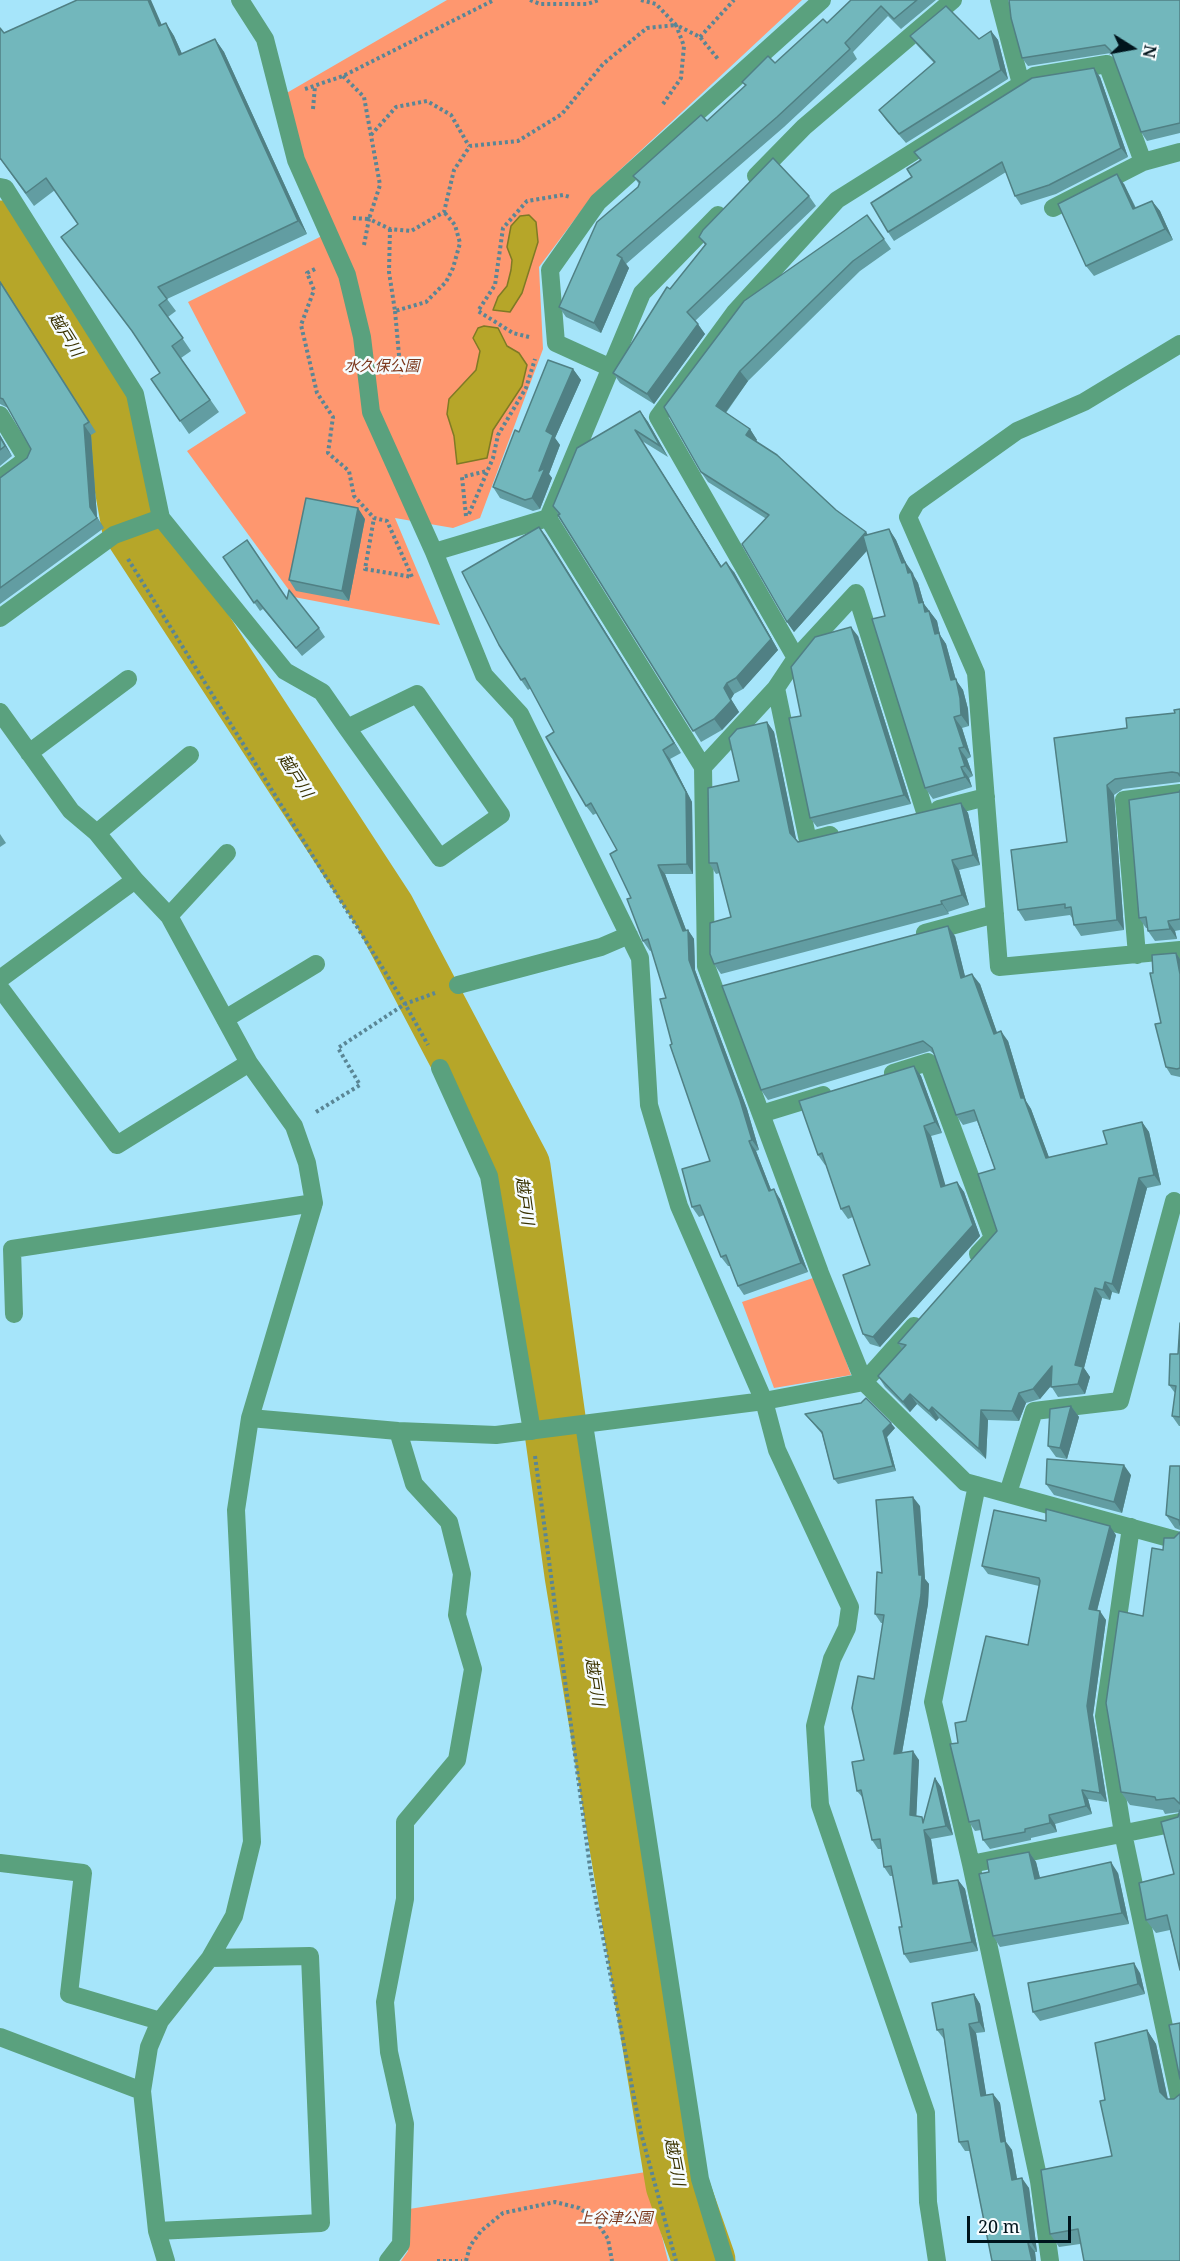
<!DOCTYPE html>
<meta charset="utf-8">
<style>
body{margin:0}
#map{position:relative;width:1180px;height:2261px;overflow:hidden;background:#a6e5fa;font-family:"Noto Serif",serif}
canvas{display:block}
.north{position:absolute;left:1102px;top:18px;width:60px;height:60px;-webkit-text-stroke:4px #f6fcfe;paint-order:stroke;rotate:101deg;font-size:16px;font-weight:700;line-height:24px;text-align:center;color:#00141c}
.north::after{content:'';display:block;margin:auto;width:21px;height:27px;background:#00141c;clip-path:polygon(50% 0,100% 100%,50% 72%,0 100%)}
.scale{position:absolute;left:967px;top:2216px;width:104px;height:27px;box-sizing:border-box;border:3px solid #00141c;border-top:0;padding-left:8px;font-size:18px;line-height:21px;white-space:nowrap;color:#00141c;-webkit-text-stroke:4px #f6fcfe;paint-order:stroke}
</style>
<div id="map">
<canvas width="1180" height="2261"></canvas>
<div class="north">N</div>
<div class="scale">20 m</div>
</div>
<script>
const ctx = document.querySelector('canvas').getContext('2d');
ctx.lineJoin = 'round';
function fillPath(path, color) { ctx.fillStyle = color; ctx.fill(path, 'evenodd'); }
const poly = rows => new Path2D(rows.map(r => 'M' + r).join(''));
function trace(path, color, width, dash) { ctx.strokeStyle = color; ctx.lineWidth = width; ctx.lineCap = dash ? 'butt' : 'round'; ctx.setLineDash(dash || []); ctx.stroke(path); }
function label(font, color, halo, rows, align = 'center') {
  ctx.font = font + ' "Noto Serif","Noto Sans JP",serif'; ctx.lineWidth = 5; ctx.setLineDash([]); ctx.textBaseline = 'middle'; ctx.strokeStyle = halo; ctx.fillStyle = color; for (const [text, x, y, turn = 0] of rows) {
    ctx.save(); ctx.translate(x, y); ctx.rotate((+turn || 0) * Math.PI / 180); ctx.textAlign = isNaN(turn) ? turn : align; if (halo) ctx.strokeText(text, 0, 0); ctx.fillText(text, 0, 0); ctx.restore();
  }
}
fillPath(poly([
 [447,0,802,0,593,195,539,267,543,349,480,518,453,528,395,518,440,625,294,597,187,451,246,413,188,302,328,233,278,98],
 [816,1277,851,1375,774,1388,742,1302],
 [646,2172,668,2261,401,2261,408,2251,409,2209]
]), '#fe976f');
const water = poly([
 [529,215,536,222,538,242,522,293,510,312,493,310,498,297,507,286,511,270,512,260,507,247,511,226,520,216,529,215],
 [484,326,498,328,507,346,519,353,527,365,522,386,493,430,487,458,457,464,454,436,447,414,449,399,476,370,480,351,473,338,478,328,484,326]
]);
fillPath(water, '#b6a629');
trace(water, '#7f7a25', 1.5);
trace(poly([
 [0,232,6,235,112,410,133,526,384,911,519,1167,576,1575,677,2184,704,2261]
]), '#b6a629', 63);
trace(poly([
 [530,0,540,4,587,4,599,0],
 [641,0,656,4,676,25,700,37,718,59],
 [700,37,734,0],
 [343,76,364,97,380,185,369,219,351,218],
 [305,89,343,76,494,0],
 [663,104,681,78,684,46,676,25],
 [313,109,315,86],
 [371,135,396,107,427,101,451,115,469,146],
 [390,229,389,272,395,311,426,302,446,282,453,268,460,243,455,225,444,212],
 [364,245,369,219,390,229,411,231,444,212,454,170,470,146,518,141,562,114,603,64,647,28,676,25],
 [315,269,307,273,314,290,301,325,317,393,333,417,328,453,349,471,354,496,374,518,387,521,412,577,365,569,374,518],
 [395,311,401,377],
 [529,337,513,333,478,311,495,285,503,228,527,201,563,195,570,197],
 [469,514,493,458,498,435,526,388,535,359],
 [466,516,462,477,487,471],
 [128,559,405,1004,428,1045],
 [316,1112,360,1085,338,1048,405,1004,435,993],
 [535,1456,591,1875,641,2133,676,2261],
 [437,2261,462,2261],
 [466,2261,470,2246,481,2231,503,2213,555,2202,579,2208,595,2219,608,2239,612,2261]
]), '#5a8695', 4, [3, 3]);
trace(poly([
 [240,0,265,39,296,160,347,275,362,337,371,412,434,552,484,675,520,714,640,958,649,1105,679,1206,764,1401,777,1450,850,1607,847,1628,832,1659,815,1726,820,1805,926,2113,928,2202,937,2261],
 [999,0,1021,84],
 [756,176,804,127,953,0],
 [0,187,5,188,135,394,161,518,285,671,322,692,347,728,440,858,501,815,417,694,347,728],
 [1053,208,1143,162,1180,152],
 [1180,344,1084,402,1017,431,916,503,908,517,976,673,999,967,1180,950],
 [611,368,556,343,550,270,598,202,822,0],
 [0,415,27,459,0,479],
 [548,518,703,767,706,966,820,1273,864,1382,965,1482,1180,1541],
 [434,552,548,518,642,293,718,215],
 [0,618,114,535,161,518],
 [796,658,658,417,735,312,837,200,1034,76,1107,64,1143,162],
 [776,688,808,841,830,835],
 [0,712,71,811,97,833,135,880,169,916,249,1063,294,1126,307,1163,314,1203,250,1418,236,1510,252,1842,234,1916,210,1958,160,2021,149,2047,142,2091,157,2231,166,2261],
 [29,753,128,679],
 [703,767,776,688,796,658,856,593,925,812],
 [939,809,986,797],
 [97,833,190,755],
 [169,916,227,853],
 [925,933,995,914],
 [1137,955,1124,800,1180,793],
 [0,979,135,880],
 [458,985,601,947,629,935],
 [0,988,117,1145,249,1063],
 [225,1019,316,964],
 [440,1068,489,1176,532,1431],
 [893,1073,928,1062,993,1238,978,1254],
 [761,1114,823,1095],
 [14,1314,12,1249,314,1203],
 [250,1418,398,1431,496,1435,764,1401,864,1382,914,1326],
 [584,1424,700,2179,725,2261],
 [977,1485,933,1702,971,1864,1039,2181,1050,2261],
 [1008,1493,1034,1411,1120,1401,1174,1201],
 [1131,1527,1104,1716,1123,1833,1180,2102],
 [0,1863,83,1873,69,1994,160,2021],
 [971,1864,1180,1822],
 [0,2037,142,2091],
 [157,2231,321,2223,310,1956,210,1958],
 [388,2261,401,2244,405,2124,389,2052,385,2002,405,1899,405,1822,457,1760,473,1669,457,1615,462,1574,449,1522,414,1484,398,1431]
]), '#5aa17e', 18);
fillPath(poly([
 [851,0,936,0,901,29,888,16,853,52,857,59,784,127,626,264,629,268,601,333,566,317,559,307,638,187,639,184,633,176,707,121,745,86,742,82,775,63,827,23],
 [1180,0,1180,133,1147,141,1141,132,1113,56,1111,53,1028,66,1022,58],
 [166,23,174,36,182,54,215,39,224,52,307,234,167,299,176,311,168,317,191,351,181,358,219,412,189,434,151,379,160,373,137,338,61,237,78,224,55,190,34,206,1,160,0,160,0,28,4,33,162,25],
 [991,31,998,40,1008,79,906,143,886,120,879,110,934,63,917,45,910,36,979,39],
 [1100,77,1128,157,1056,194,1021,205,1015,196,1006,172,894,241,888,232,920,160,914,152],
 [1124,184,1136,208,1152,201,1160,211,1173,240,1094,276,1086,266],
 [809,196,816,206,695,321,705,334,654,404,620,383,613,373,670,289,705,245,699,237],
 [867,215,891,249,860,271,748,381,726,413,750,429,757,440,756,441,836,510,868,535,889,529,896,540,905,562,918,583,924,604,937,621,940,635,946,644,956,680,963,690,968,709,969,726,962,728,971,757,967,759,973,776,969,778,972,787,933,799,925,788,885,616,867,550,794,632,787,622,765,518,708,482,701,472,664,407],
 [0,281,96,432,91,435,97,517,104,528,0,604,0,478,27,458,31,449,8,408,0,404],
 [573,369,581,380,555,438,560,445,549,474,552,478,540,509,533,511,500,498,493,487,519,432],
 [640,411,648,422,668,457,642,441,722,567,734,572,778,650,743,689,734,694,731,699,739,712,722,730,701,742,553,506],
 [0,435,12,456,0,466],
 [365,519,349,601,296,591,289,580],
 [539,527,681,753,670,759,692,802,693,874,665,874,686,930,688,930,694,939,695,970,747,1109,759,1150,756,1151,771,1190,780,1199,808,1272,744,1295,738,1286,730,1266,728,1266,721,1257,704,1215,699,1217,692,1207,710,1161,672,1044,666,998,652,950,650,951,643,941,617,850,597,813,593,815,586,806,554,732,531,688,528,690,521,680],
 [223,557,287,599,319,628,325,637,302,656,263,609,260,611],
 [858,636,911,804,817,827,810,818,801,716],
 [1180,709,1180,782,1123,789,1114,795,1124,930,1081,936,1074,925,1072,918,1070,915,1025,921,1018,910,1067,842,1127,728,1175,713],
 [767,722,774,732,796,840,798,842,961,803,968,813,980,865,959,870,969,905,948,912,949,914,721,974,714,964,731,917,720,873,716,874,709,863,739,781],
 [1180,790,1180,930,1175,931,1177,939,1155,941,1148,931,1148,928,1146,928,1139,918],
 [0,834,6,843,0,847],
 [955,936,965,977,980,984,997,1033,1008,1041,1026,1101,1031,1109,1049,1158,1107,1144,1142,1122,1149,1132,1161,1185,1147,1188,1119,1294,1112,1292,1110,1300,1102,1298,1084,1368,1090,1377,1085,1394,1058,1397,1051,1386,1040,1399,1026,1403,1019,1421,988,1420,986,1459,939,1418,936,1421,917,1404,910,1412,885,1387,878,1376,902,1349,898,1343,997,1231,995,1169,977,1121,963,1125,956,1115,934,1054,930,1051,768,1100,761,1090],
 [1176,953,1180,959,1180,1077,1171,1075,1166,1067,1161,1023,1153,973],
 [914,1066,921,1076,942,1133,931,1136,945,1186,957,1182,964,1192,980,1236,880,1347,870,1344,863,1334,870,1265,853,1217,848,1219,841,1209,826,1165,825,1165,818,1155],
 [1180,1323,1180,1426,1179,1426,1172,1416,1175,1393,1169,1385,1178,1354],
 [1071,1406,1079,1417,1067,1459,1056,1457,1048,1446],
 [805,1414,895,1428,887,1437,896,1471,838,1484,834,1479,822,1434],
 [1180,1466,1180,1530,1175,1528,1166,1515],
 [1131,1475,1122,1513,1054,1495,1046,1484],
 [920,1506,925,1579,929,1584,928,1604,902,1753,919,1760,916,1816,924,1820,935,1778,941,1787,953,1835,931,1839,938,1883,958,1880,965,1889,978,1951,910,1963,904,1954,902,1927,893,1876,890,1876,884,1867,881,1849,878,1849,872,1840,863,1798,857,1791,864,1760,874,1679,883,1623,881,1623,875,1614,882,1573],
 [1180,1532,1180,1970,1170,1930,1156,1933,1146,1920,1174,1874,1178,1817,1180,1812,1165,1814,1163,1810,1130,1805,1121,1792,1143,1616,1163,1550],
 [1116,1535,1097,1611,1106,1620,1093,1715,1107,1802,1088,1799,1092,1814,1055,1824,1057,1832,1031,1838,1031,1840,990,1849,983,1840,981,1830,975,1831,969,1822,958,1743,966,1721,1028,1645,1039,1586,988,1574,982,1566],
 [1029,1852,1036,1862,1040,1878,1118,1873,1129,1924,1000,1947,993,1936,989,1872],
 [1140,1973,1145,1994,1040,2021,1033,2012],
 [974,1994,980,2004,985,2032,976,2033,986,2095,993,2094,1000,2103,1006,2142,1012,2150,1017,2179,1029,2188,1037,2252,1035,2252,1036,2261,992,2261,970,2151,965,2151,959,2142,944,2039,937,2030],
 [1147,2030,1156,2044,1168,2099,1174,2099,1080,2244,1059,2247,1050,2234,1112,2156,1105,2100]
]), '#629da2');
fillPath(poly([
 [148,0,151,0,168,39,159,26],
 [166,23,174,36,188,67,179,55],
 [991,31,998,40,1008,79,1001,70],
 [215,39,224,52,307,234,298,221],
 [1094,68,1100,77,1128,157,1121,148],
 [1117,174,1124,184,1141,220,1133,209],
 [1152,201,1160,211,1173,240,1165,229],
 [622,258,629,268,601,333,594,323],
 [0,281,96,432,0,282],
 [698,324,705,334,654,404,647,394],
 [573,369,581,380,555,438,560,445,549,474,552,478,540,509,532,498,539,471,546,431],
 [740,371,748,381,723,416,716,406],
 [640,411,648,422,668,457,660,446],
 [84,425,91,435,97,517,104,528,90,507],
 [750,429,757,440,753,445,746,435],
 [635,430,642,441,729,578,721,567],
 [0,435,12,456,5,446,0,437],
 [358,508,365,519,349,601,342,591],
 [539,527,546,536,681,753,674,743],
 [889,529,896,540,906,563,913,573,914,576,918,583,924,604,937,621,940,635,946,644,956,680,963,690,968,709,969,726,961,715,951,680,935,634,919,603],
 [866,532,874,543,794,632,787,622],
 [726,562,734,572,778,650,743,689,736,678],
 [851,627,858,636,911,804,904,795],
 [727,683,734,694,731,699,739,712,722,730,714,719,724,688],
 [954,717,962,728,971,757,964,747],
 [767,722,774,732,797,843,790,833],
 [959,748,967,759,973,776,965,766],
 [663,750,670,759,692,802,693,874,687,864],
 [961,767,969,778,972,787,965,777],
 [1107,785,1114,795,1124,930,1117,920],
 [961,803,968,813,980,865,973,855],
 [952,860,959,870,969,905,962,895],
 [658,865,665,874,688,935,688,930,694,939,695,970,747,1109,759,1150,752,1140,689,960,683,931],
 [941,901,948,912,949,914,942,904],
 [1168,921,1175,931,1177,939,1170,929],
 [948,926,955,936,968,988,961,978],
 [1176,953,1180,959,1180,974],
 [972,974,980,984,1001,1044,994,1034],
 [1001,1031,1008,1041,1026,1101,1031,1109,1053,1168,1046,1158,1021,1098],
 [914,1066,921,1076,942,1133,935,1122],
 [1142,1122,1149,1132,1161,1185,1154,1175],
 [924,1126,931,1136,949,1197,941,1187],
 [749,1141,756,1151,775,1200,769,1191],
 [1139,1178,1147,1188,1119,1294,1112,1284],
 [957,1182,964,1192,980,1236,880,1347,873,1337],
 [774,1189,780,1199,808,1272,801,1263],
 [1105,1282,1112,1292,1110,1300,1103,1290],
 [1095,1288,1102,1298,1084,1368,1090,1377,1085,1394,1078,1384,1075,1365],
 [1052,1366,1059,1376,1040,1399,1033,1389],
 [1019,1393,1026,1403,1019,1421,1012,1411],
 [910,1394,917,1404,910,1412,903,1402],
 [1071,1406,1079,1417,1067,1459,1060,1448],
 [932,1407,939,1418,936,1421,929,1411],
 [981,1410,988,1420,986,1459,979,1449],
 [891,1423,895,1428,887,1437,896,1471,893,1466,883,1431],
 [1124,1465,1131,1475,1122,1513,1114,1502],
 [913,1497,920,1506,925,1579,929,1584,928,1604,900,1764,894,1754,919,1575],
 [1110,1526,1116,1535,1095,1618,1089,1609],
 [1100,1611,1106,1620,1093,1715,1107,1802,1100,1793,1087,1706],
 [913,1751,919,1760,916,1824,910,1815],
 [935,1778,941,1787,953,1835,946,1826],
 [1082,1790,1088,1799,1092,1814,1086,1806],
 [1049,1815,1055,1824,1057,1832,1050,1823],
 [924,1830,931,1839,939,1893,933,1884],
 [1029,1852,1036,1862,1043,1890,1035,1879],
 [1111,1862,1118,1873,1129,1924,1122,1913],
 [958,1880,965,1889,978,1951,972,1942],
 [1134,1963,1140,1973,1145,1994,1138,1984],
 [974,1994,980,2004,985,2032,979,2022],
 [969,2024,976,2033,988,2105,981,2096],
 [1147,2030,1156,2044,1169,2105,1160,2092],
 [993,2094,1000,2103,1006,2142,1012,2150,1019,2190,1012,2180,1001,2142],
 [1022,2178,1029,2188,1037,2252,1031,2242],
 [1028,2243,1035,2252,1036,2261,1032,2261]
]), '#508084');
const building = poly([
 [77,0,148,0,159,26,166,23,179,55,215,39,298,221,158,287,167,299,159,305,183,338,172,346,210,400,180,421,151,379,160,373,132,331,61,237,78,224,46,178,26,193,0,158,0,28,4,33,77,0],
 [851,0,917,0,894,19,881,6,845,43,850,49,777,117,617,255,622,258,594,323,559,307,597,222,638,187,640,182,633,176,701,115,707,121,746,85,742,82,768,56,775,63,823,19,827,23,851,0],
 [1009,0,1180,0,1180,123,1141,132,1111,51,1105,45,1022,58,1011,18,1009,0],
 [946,6,979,39,991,31,1001,70,899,134,879,110,935,62,910,36,946,6],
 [1094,68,1121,148,1049,185,1015,196,1002,162,888,232,871,203,912,177,907,169,921,160,914,152,1032,78,1094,68],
 [773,158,809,196,687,312,698,324,647,394,613,373,667,287,670,289,706,244,699,237,703,230,773,158],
 [1117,174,1133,209,1152,201,1165,229,1086,266,1058,204,1117,174],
 [867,215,884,239,853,261,740,371,716,406,750,429,746,435,777,455,836,510,866,532,787,622,742,544,769,515,701,472,664,407,744,301,867,215],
 [0,282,89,422,84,425,90,507,97,518,0,588,0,478,27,458,31,449,3,399,0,398,0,282],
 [548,360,573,369,546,431,553,435,539,471,545,468,532,498,525,500,493,487,515,430,519,432,548,360],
 [640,411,660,446,635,430,721,567,726,562,771,639,736,678,727,683,724,688,731,701,714,719,693,731,558,515,560,514,553,506,577,448,640,411],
 [0,437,5,446,0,450,0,437],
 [306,498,358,508,342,591,289,580,306,498],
 [539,527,674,743,663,750,686,792,687,864,658,865,683,931,688,930,689,960,740,1100,752,1140,749,1141,769,1191,774,1189,801,1263,738,1286,726,1255,721,1257,700,1205,692,1207,682,1169,710,1161,670,1045,672,1044,660,999,666,998,648,939,643,941,627,899,631,898,610,854,617,850,591,803,586,806,546,737,554,732,525,678,521,680,499,645,462,572,539,527],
 [889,529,902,563,905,562,908,573,911,572,919,603,923,602,925,612,929,611,935,634,939,633,951,680,956,679,960,698,961,715,954,717,964,747,959,748,965,766,961,767,965,777,925,788,872,619,885,616,863,536,889,529],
 [247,540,287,599,289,590,319,628,296,648,257,600,254,603,223,557,247,540],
 [851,627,904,795,810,818,789,718,801,716,791,667,815,637,851,627],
 [1180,709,1180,776,1178,773,1172,772,1115,779,1107,785,1117,920,1074,925,1071,907,1065,908,1065,904,1018,910,1011,850,1067,842,1054,738,1127,728,1126,718,1175,713,1174,710,1180,709],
 [767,722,790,833,798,842,961,803,973,855,952,860,962,895,941,901,942,904,714,964,710,954,710,923,731,917,717,863,709,863,708,788,739,781,729,738,737,729,767,722],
 [1180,790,1180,919,1168,921,1170,929,1148,931,1146,917,1139,918,1129,800,1179,792,1180,790],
 [948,926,961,978,972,974,994,1034,1001,1031,1021,1098,1024,1098,1046,1158,1107,1144,1103,1131,1142,1122,1154,1175,1139,1178,1112,1284,1105,1282,1103,1290,1095,1288,1075,1365,1083,1367,1078,1384,1051,1387,1052,1366,1033,1389,1019,1393,1012,1411,981,1410,979,1449,932,1407,929,1411,910,1394,903,1402,878,1376,906,1345,898,1343,997,1231,978,1174,995,1169,974,1110,956,1115,932,1048,923,1041,761,1090,722,986,948,926],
 [1176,953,1180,974,1180,1068,1177,1069,1166,1067,1155,1024,1161,1023,1150,973,1153,973,1152,955,1176,953],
 [914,1066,935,1122,924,1126,941,1187,957,1182,973,1225,873,1337,863,1334,843,1275,870,1265,849,1206,841,1209,822,1153,818,1155,799,1101,914,1066],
 [1180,1323,1180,1417,1172,1416,1176,1386,1169,1385,1170,1354,1178,1354,1180,1323],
 [866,1398,891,1423,883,1431,893,1466,834,1479,822,1432,805,1414,861,1403,866,1398],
 [1071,1406,1060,1448,1048,1446,1050,1409,1071,1406],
 [1047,1459,1124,1465,1114,1502,1046,1484,1047,1459],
 [1170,1466,1180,1466,1180,1525,1179,1520,1166,1515,1170,1466],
 [913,1497,919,1575,922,1575,921,1595,894,1754,913,1751,910,1815,922,1817,923,1823,935,1778,946,1826,924,1830,933,1884,958,1880,972,1942,904,1954,899,1927,902,1927,891,1866,884,1867,880,1839,872,1840,861,1790,857,1791,852,1762,864,1760,852,1708,858,1676,874,1679,884,1615,875,1614,877,1572,882,1573,876,1500,913,1497],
 [1046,1509,1110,1526,1089,1609,1100,1611,1087,1706,1100,1793,1082,1790,1086,1806,1049,1815,1050,1823,1025,1829,1025,1832,983,1840,979,1820,969,1822,950,1744,958,1743,955,1723,966,1721,986,1636,1028,1645,1040,1581,1039,1578,982,1566,994,1510,1046,1521,1046,1509],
 [1180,1532,1180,1804,1174,1798,1156,1800,1155,1797,1121,1792,1106,1703,1119,1611,1143,1616,1152,1548,1163,1550,1164,1538,1174,1538,1180,1532],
 [1180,1810,1180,1970,1167,1915,1146,1920,1139,1883,1174,1874,1161,1822,1178,1817,1180,1810],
 [1029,1852,1035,1879,1111,1862,1122,1913,993,1936,979,1874,989,1872,987,1860,1029,1852],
 [1134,1963,1138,1984,1033,2012,1028,1983,1134,1963],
 [974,1994,979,2022,969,2024,981,2096,993,2094,1001,2142,1005,2141,1012,2180,1022,2178,1031,2242,1028,2243,1032,2261,992,2261,968,2141,959,2142,943,2029,937,2030,932,2003,974,1994],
 [1180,2023,1180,2079,1169,2025,1180,2023],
 [1147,2030,1160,2092,1167,2099,1174,2099,1180,2094,1180,2261,1084,2261,1078,2229,1050,2234,1041,2170,1112,2156,1100,2101,1105,2100,1095,2043,1147,2030]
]);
fillPath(building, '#72b7bc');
trace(building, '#508084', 1.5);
label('italic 15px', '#7c391e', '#f6fcfe', [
 ["水久保公園",382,367],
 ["上谷津公園",615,2219]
]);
label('italic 16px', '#393200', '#f6fcfe', [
 ["越戸川",65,335,58],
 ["越戸川",295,776,57],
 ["越戸川",524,1201,82],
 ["越戸川",594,1682,81],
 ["越戸川",674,2162,79]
]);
</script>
